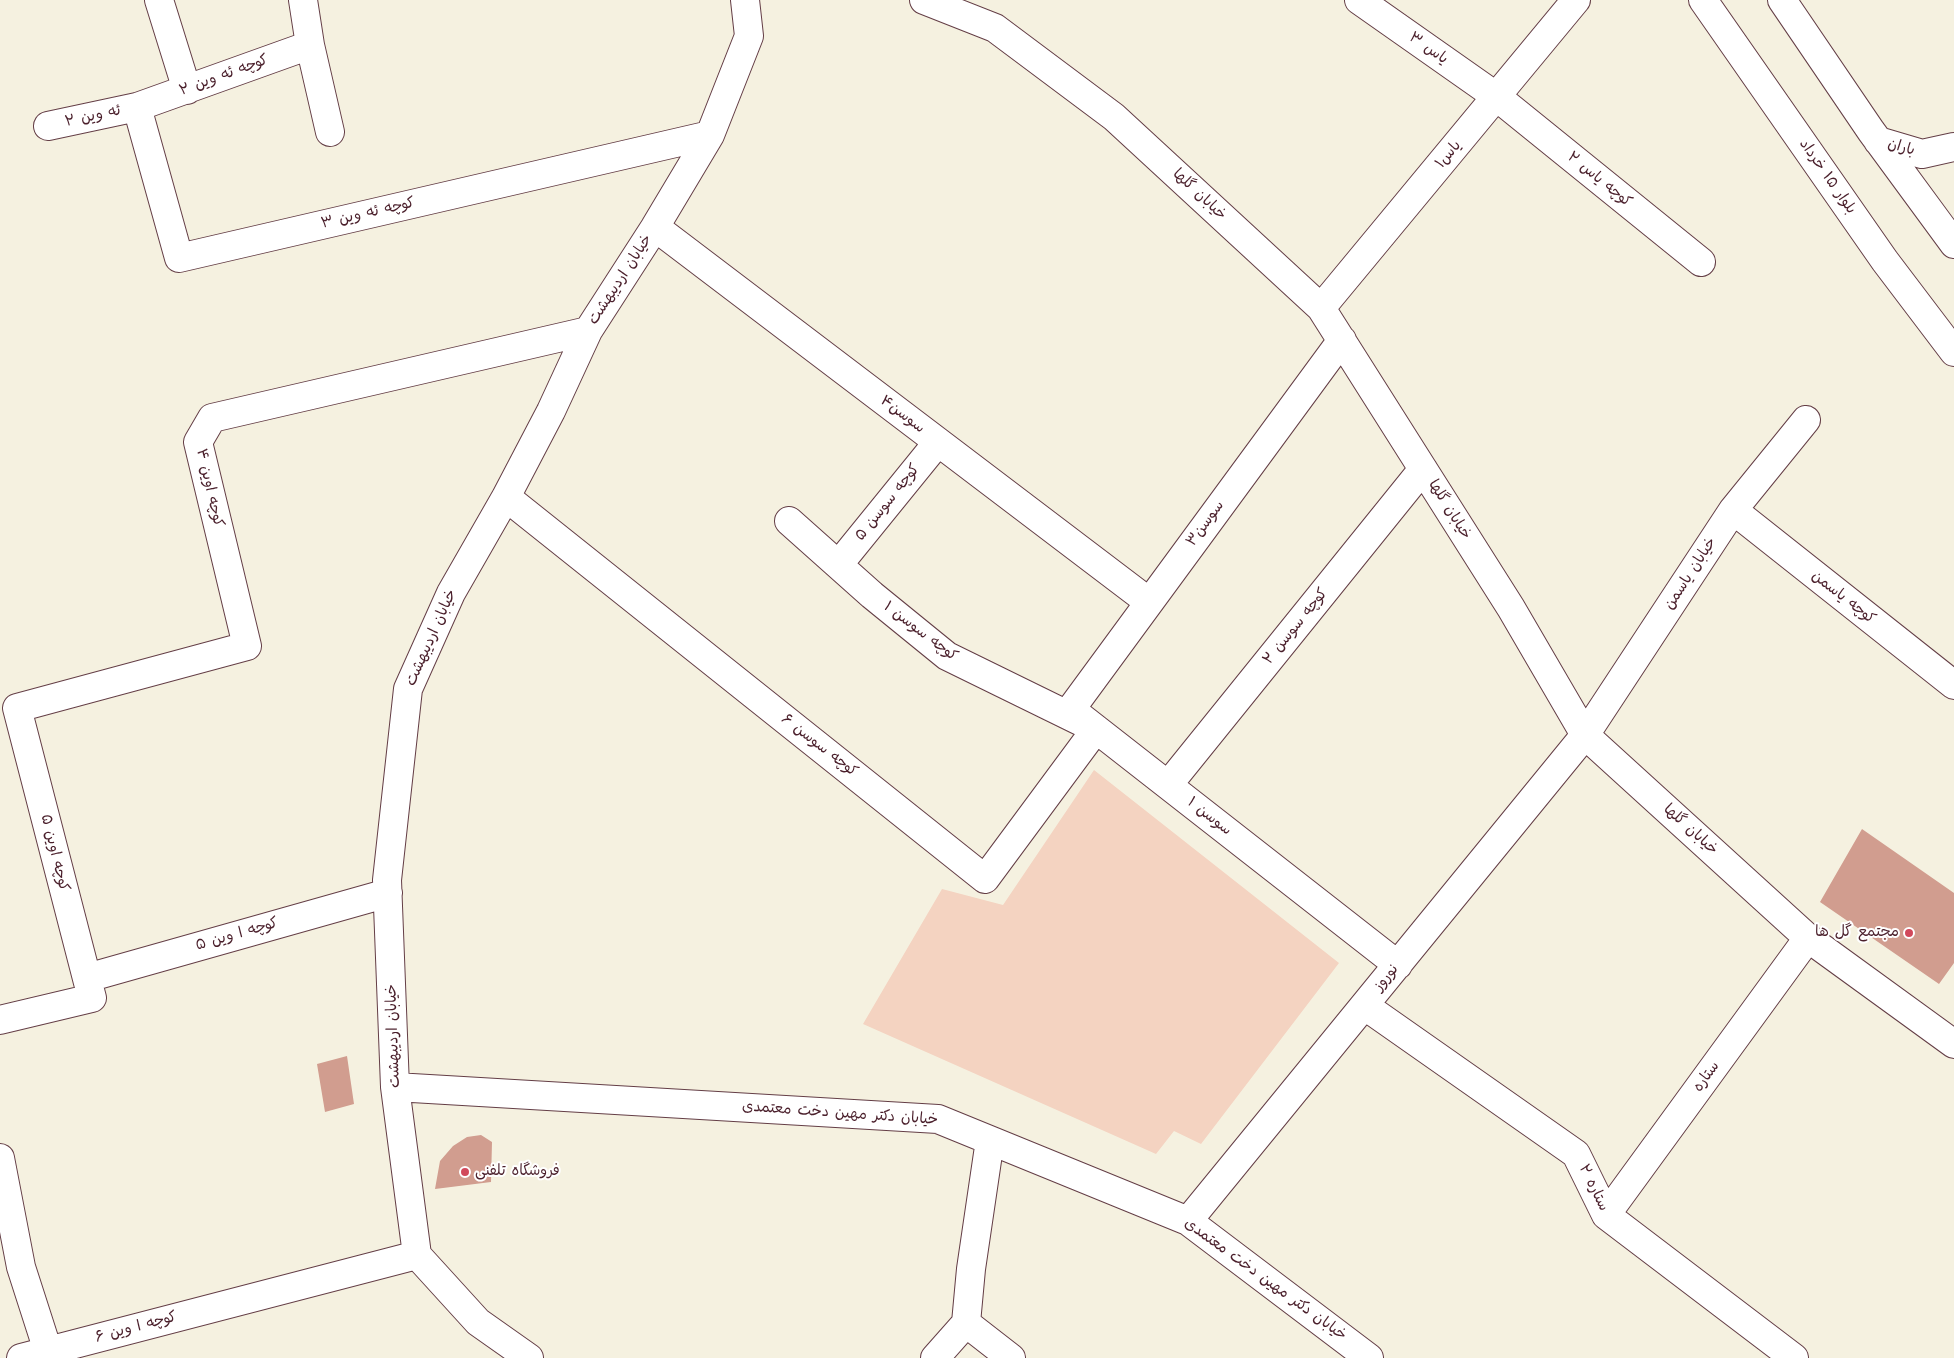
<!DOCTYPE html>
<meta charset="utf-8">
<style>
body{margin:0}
canvas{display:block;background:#f5f1e0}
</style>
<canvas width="1954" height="1358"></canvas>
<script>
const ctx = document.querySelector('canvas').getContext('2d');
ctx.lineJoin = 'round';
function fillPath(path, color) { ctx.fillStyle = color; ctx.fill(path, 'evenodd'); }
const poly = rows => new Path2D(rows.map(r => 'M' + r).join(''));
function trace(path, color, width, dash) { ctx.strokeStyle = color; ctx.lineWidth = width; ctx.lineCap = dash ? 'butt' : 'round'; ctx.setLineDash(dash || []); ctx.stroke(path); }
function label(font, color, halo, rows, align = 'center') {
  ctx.font = font + ' "Architects Daughter","Playpen Sans Arabic",sans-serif'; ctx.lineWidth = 4; ctx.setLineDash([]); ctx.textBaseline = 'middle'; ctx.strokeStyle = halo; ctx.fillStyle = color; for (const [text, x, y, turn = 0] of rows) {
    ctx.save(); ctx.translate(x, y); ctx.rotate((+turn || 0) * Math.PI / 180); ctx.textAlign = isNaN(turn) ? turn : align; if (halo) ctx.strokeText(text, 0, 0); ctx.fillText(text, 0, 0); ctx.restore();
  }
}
fillPath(poly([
 [1094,770,1339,963,1201,1144,1174,1131,1156,1154,863,1024,942,889,1003,905]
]), '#f4d3c1');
fillPath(poly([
 [1862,829,1954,893,1954,963,1939,984,1820,902],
 [347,1056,354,1104,325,1112,317,1064],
 [481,1135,492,1142,491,1182,435,1189,440,1161,453,1146,467,1137]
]), '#d19d8f');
const minor = poly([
 [159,0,187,90],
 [303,0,310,45,330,132],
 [924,0,995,28,1114,117,1321,308,1511,608,1585,735,1808,938,1954,1044],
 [1359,0,1497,97,1701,262],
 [1703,0,1885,261,1954,352],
 [1782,0,1871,131,1954,244],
 [137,107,179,258,710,135],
 [48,126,137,107,310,45],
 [1878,141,1922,154,1954,147],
 [655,227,1149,602],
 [1321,308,1576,0],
 [506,497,985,879,1096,729,947,656,872,595,789,521],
 [1733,510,1954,685],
 [839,564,938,442],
 [1071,709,1342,340],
 [1082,718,1398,965],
 [1168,785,1423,469],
 [87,978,388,893],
 [1365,1006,1576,1154,1606,1215,1794,1358],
 [0,1020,92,998,17,708,247,646,198,442,212,418,588,331],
 [395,1087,938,1119,1188,1221,1369,1358],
 [0,1158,21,1267,48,1351],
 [1606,1215,1808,938],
 [1188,1221,1585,735,1733,510,1806,420],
 [966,1323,1011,1358],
 [21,1358,417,1255],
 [529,1358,478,1322,417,1255,395,1087,387,880,408,689,451,593,506,497,551,411,588,331,655,227,710,135,749,36,745,0],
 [935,1358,966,1323,971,1269,990,1140]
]);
trace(minor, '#643e46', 30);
trace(minor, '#fff', 28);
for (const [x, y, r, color] of [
 [1909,933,5,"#d1495b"],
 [465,1172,5,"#d1495b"]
]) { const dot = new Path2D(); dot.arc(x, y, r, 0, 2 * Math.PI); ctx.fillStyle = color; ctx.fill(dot); trace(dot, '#fff', 2); }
label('15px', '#4a1f2b', '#fff', [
 ["یاس ۳",1428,49,35],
 ["کوچه ئه وین ۲",224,76,-20],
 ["ئه وین ۲",93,117,-12],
 ["باران",1901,148,16],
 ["یاس۱",1449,155,-50],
 ["بلوار ۱۵ خرداد",1827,177,55],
 ["کوچه یاس ۲",1599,180,39],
 ["خیابان گلها",1199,195,43],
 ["کوچه ئه وین ۳",368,214,-13],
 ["خیابان اردیبهشت",621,280,-57],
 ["سوسن۴",902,415,37],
 ["کوچه اوین ۴",209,488,77],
 ["کوچه سوسن ۵",888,503,-51],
 ["خیابان گلها",1449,510,58],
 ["سوسن۳",1206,524,-54],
 ["خیابان یاسمن",1691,574,-57],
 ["کوچه یاسمن",1843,598,38],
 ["کوچه سوسن ۲",1296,627,-51],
 ["کوچه سوسن ۱",920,632,37],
 ["خیابان اردیبهشت",432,638,-66],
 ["کوچه سوسن ۶",819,746,38],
 ["سوسن ۱",1209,817,38],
 ["خیابان گلها",1690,830,42],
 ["کوچه اوین ۵",54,853,76],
 ["کوچه ا وین ۵",237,935,-16],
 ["نوروز",1387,978,-51],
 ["خیابان اردیبهشت",394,1036,-92],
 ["ستاره",1707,1077,-54],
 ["خیابان دکتر مهین دخت معتمدی",840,1114,4],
 ["ستاره ۲",1593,1188,64],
 ["خیابان دکتر مهین دخت معتمدی",1265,1280,36],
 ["کوچه ا وین ۶",136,1328,-15]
]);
label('15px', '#4a1f2b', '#fff', [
 ["مجتمع گل ها",1899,933],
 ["فروشگاه تلفنی",475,1172,"left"]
], 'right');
</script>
